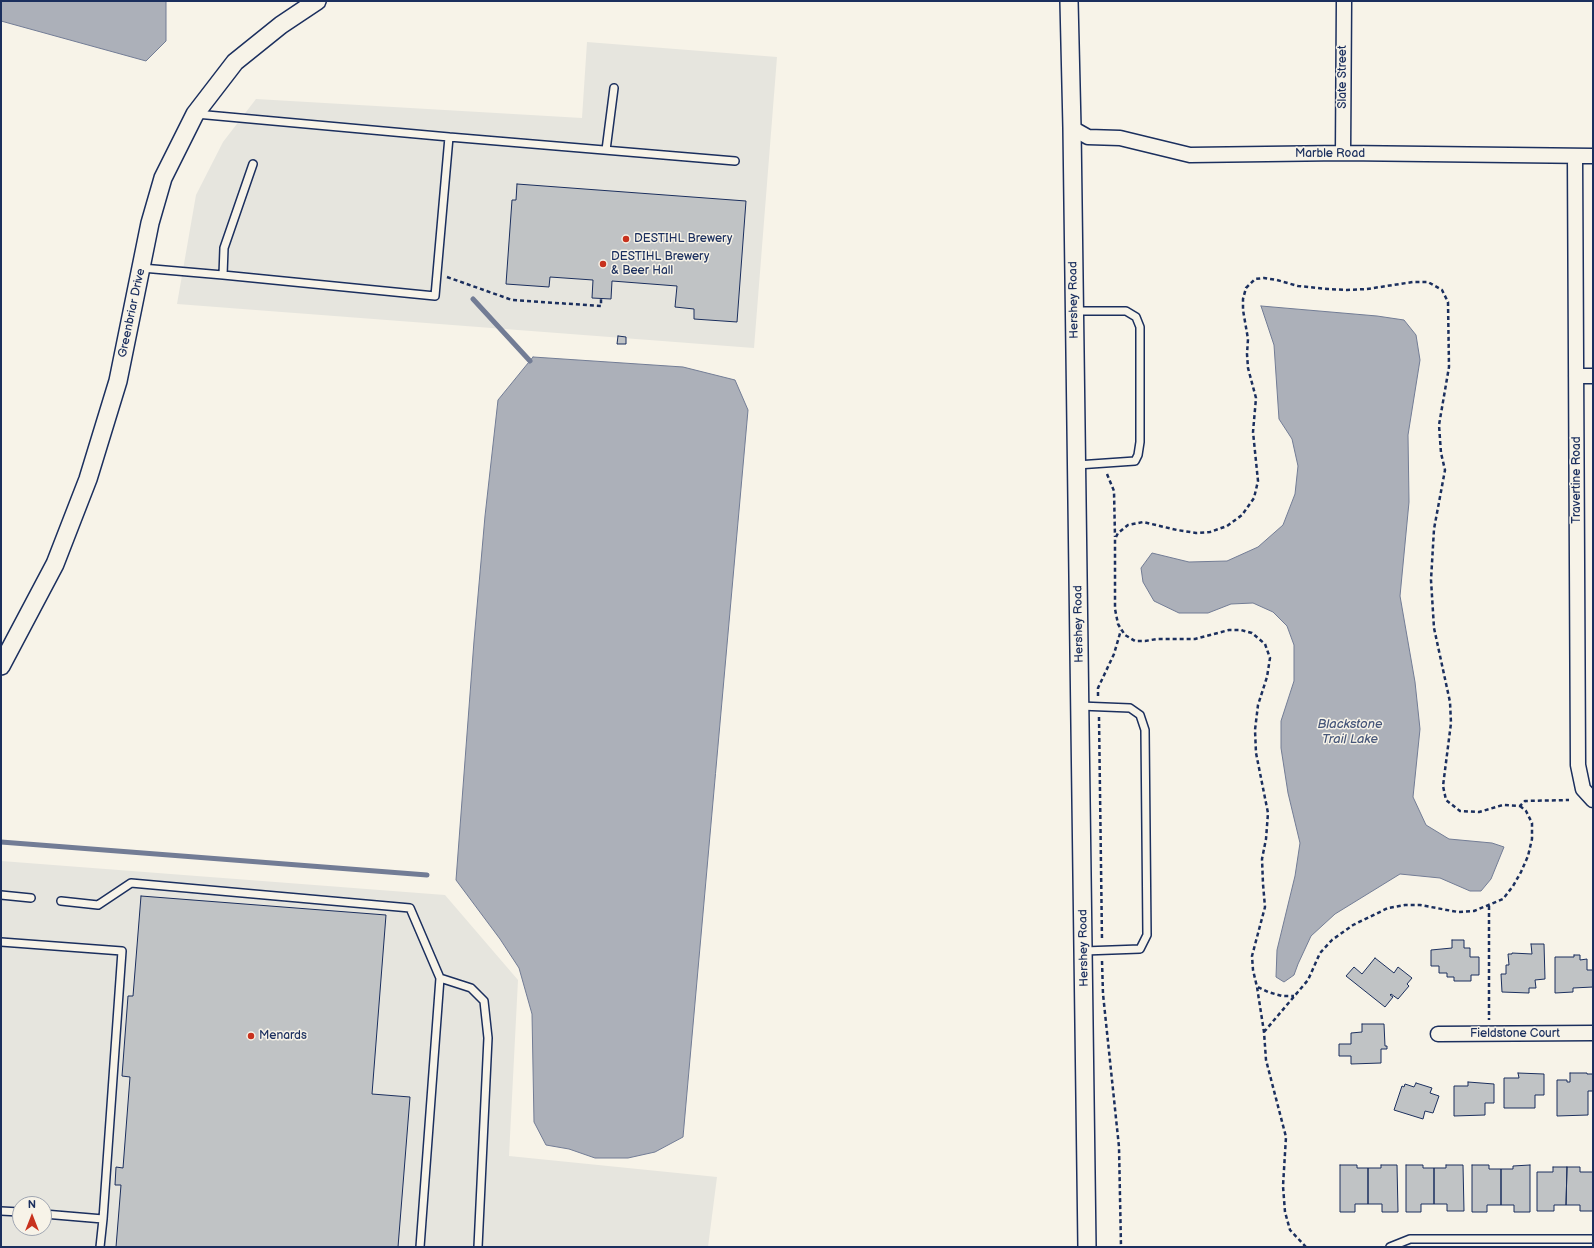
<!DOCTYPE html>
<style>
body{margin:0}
#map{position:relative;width:1594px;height:1248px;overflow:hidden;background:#f7f3e8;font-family:"Balsamiq Sans",sans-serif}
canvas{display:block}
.frame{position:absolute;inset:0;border:2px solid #1b2f5e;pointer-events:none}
.north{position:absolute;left:12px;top:1196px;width:40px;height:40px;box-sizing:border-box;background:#f7f3e8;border:1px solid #9fa5b1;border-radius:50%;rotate:0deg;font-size:11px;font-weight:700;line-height:16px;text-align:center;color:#1b2f5e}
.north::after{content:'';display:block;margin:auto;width:14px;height:18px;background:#c8321e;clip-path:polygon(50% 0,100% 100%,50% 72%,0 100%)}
</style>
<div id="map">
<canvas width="1594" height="1248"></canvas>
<div class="frame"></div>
<div class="north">N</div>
</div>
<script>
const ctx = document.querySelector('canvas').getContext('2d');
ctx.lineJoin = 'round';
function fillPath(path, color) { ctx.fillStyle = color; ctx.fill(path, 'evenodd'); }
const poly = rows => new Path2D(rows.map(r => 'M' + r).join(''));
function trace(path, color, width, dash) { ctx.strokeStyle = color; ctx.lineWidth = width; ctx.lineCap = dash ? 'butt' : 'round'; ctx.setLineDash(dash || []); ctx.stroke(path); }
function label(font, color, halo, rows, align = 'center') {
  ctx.font = font + ' "Balsamiq Sans",sans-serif'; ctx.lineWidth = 3; ctx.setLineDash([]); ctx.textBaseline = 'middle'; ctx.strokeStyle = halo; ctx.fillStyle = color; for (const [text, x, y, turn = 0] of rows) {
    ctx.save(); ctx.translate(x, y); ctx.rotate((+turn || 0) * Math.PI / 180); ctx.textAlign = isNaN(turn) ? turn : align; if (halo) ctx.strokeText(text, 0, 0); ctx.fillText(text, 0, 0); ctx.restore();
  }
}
fillPath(poly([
 [587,42,777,57,754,348,177,304,196,195,223,142,256,99,582,118],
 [1,861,445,895,518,980,509,1156,717,1177,708,1247,1,1247],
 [20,1204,44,1204,44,1228,20,1228]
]), '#e6e5de');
const water = poly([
 [1,1,166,1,166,41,146,61,1,21,1,1],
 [1261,306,1377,316,1404,320,1416,335,1420,360,1408,435,1409,502,1400,596,1415,682,1420,729,1413,797,1426,825,1449,839,1492,843,1504,847,1491,879,1481,891,1470,891,1440,878,1400,874,1335,914,1311,936,1298,964,1294,975,1284,982,1276,977,1277,950,1295,876,1300,843,1288,793,1281,748,1281,721,1294,681,1294,645,1287,626,1273,612,1253,603,1231,604,1208,613,1179,613,1154,601,1143,582,1141,568,1152,553,1189,562,1227,561,1258,547,1283,525,1295,494,1298,466,1292,439,1279,419,1274,345,1261,306],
 [533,357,683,367,735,380,748,410,683,1137,655,1152,628,1158,595,1158,569,1149,546,1145,534,1122,532,1014,519,968,500,939,456,880,474,641,485,516,498,400,533,357]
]);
fillPath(water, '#acb0b9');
trace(water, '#727c95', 1);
trace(poly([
 [473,299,530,361],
 [1,842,427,875]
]), '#727c95', 5);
const building = poly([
 [517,184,746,201,737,322,694,319,694,309,675,307,677,286,612,281,611,299,592,298,593,280,550,277,549,287,506,284,512,200,516,200,517,184],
 [618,336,626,337,626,344,617,344,618,336],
 [141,896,386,915,372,1094,410,1097,398,1247,116,1247,121,1185,115,1185,116,1167,123,1168,130,1077,122,1076,128,996,133,996,141,896],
 [1452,940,1464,940,1464,948,1470,948,1470,957,1479,957,1479,975,1471,975,1471,981,1454,981,1454,977,1447,977,1447,973,1439,973,1439,966,1431,966,1431,950,1452,948,1452,940],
 [1531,944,1544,944,1545,979,1535,980,1536,988,1529,988,1529,993,1502,992,1501,974,1506,974,1506,965,1509,965,1508,954,1512,954,1512,953,1532,954,1531,944],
 [1574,955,1580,955,1580,960,1587,959,1587,970,1593,970,1593,987,1573,988,1573,992,1555,993,1555,957,1574,957,1574,955],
 [1375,958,1394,973,1398,967,1412,978,1407,984,1409,986,1398,999,1391,994,1390,995,1393,997,1385,1007,1346,976,1354,967,1362,974,1375,958],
 [1362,1024,1384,1024,1385,1046,1387,1046,1387,1049,1381,1049,1381,1063,1351,1064,1351,1056,1339,1056,1339,1044,1351,1044,1351,1033,1362,1032,1362,1024],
 [1518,1073,1544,1074,1544,1095,1535,1095,1535,1108,1504,1108,1504,1078,1519,1078,1518,1073],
 [1570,1073,1587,1073,1587,1074,1593,1074,1593,1091,1588,1091,1588,1115,1557,1116,1557,1080,1567,1080,1567,1082,1570,1082,1570,1073],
 [1468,1082,1494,1084,1494,1103,1485,1103,1485,1115,1454,1116,1454,1086,1468,1086,1468,1082],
 [1416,1083,1432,1088,1430,1093,1439,1096,1433,1113,1425,1111,1423,1119,1394,1110,1402,1086,1404,1087,1405,1084,1414,1087,1416,1083],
 [1340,1165,1357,1165,1357,1168,1368,1168,1368,1204,1355,1204,1355,1212,1340,1212,1340,1165],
 [1381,1165,1397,1165,1398,1212,1382,1212,1382,1204,1368,1204,1368,1168,1381,1168,1381,1165],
 [1406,1165,1423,1165,1423,1168,1434,1168,1434,1204,1421,1204,1421,1212,1406,1212,1406,1165],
 [1446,1165,1463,1165,1464,1211,1447,1211,1447,1204,1434,1204,1434,1168,1446,1168,1446,1165],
 [1472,1165,1489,1165,1489,1169,1501,1169,1501,1205,1487,1205,1487,1212,1472,1212,1472,1165],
 [1530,1165,1530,1212,1514,1212,1514,1205,1501,1205,1501,1169,1513,1169,1513,1166,1530,1165],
 [1553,1167,1567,1167,1566,1205,1554,1205,1554,1211,1537,1211,1537,1172,1553,1172,1553,1167],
 [1567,1167,1580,1167,1580,1172,1593,1172,1593,1211,1580,1211,1580,1205,1566,1205,1567,1167]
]);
fillPath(building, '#c0c3c5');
trace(building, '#1b2f5e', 1);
const service = poly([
 [196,114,449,137,435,296,223,275],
 [449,137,735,161],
 [606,150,614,88],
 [142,268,223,275,224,248,253,164],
 [1075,311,1126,311,1136,317,1140,327,1140,442,1138,455,1135,461,1077,465],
 [1080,706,1130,708,1140,715,1145,730,1147,935,1140,949,1084,951],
 [1,895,31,898],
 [61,901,98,905,131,883,410,908,440,978,420,1247],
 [1,942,122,951,103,1219,44,1214],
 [440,978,471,988,484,1001,488,1038,478,1247],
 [1,1211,20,1212],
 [100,1247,103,1219],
 [1390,1247,1410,1239,1593,1239]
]);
const minor = poly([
 [1072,128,1088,137,1120,138,1190,155,1343,153,1593,156],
 [1343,153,1344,1],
 [1575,156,1578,765,1583,789,1593,800],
 [1576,376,1593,376],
 [1438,1034,1593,1033]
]);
const tertiary = poly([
 [1069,1,1072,128,1087,1247],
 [1,666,55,564,88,479,118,381,150,223,163,178,195,114,235,62,281,25,317,1]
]);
trace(service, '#1b2f5e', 10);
trace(minor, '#1b2f5e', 17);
trace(tertiary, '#1b2f5e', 20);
trace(poly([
 [447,277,512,300,601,306,601,299],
 [1107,474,1114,491,1115,537],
 [1098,696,1098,688,1114,654,1121,630],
 [1099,717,1102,940],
 [1489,906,1489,1020],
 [1102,961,1103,994,1119,1147,1121,1247],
 [1258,987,1268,992,1282,996,1294,996],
 [1264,1032,1308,980,1320,953,1332,940,1353,925,1388,908,1405,905,1420,905,1458,912,1474,911,1503,899,1513,886,1521,872,1528,856,1532,839,1532,823,1526,811,1520,806],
 [1306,1247,1290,1230,1285,1212,1283,1186,1286,1137,1266,1060,1264,1032,1257,987,1253,970,1252,956,1265,907,1263,884,1262,859,1266,839,1268,813,1256,753,1255,730,1258,705,1267,677,1270,658,1265,644,1252,633,1241,630,1229,630,1195,639,1157,639,1145,641,1135,641,1125,635,1121,629,1118,624,1115,609,1115,539,1118,533,1128,525,1143,522,1177,530,1196,533,1210,532,1227,526,1242,515,1254,498,1258,481,1253,432,1256,398,1248,368,1247,354,1248,339,1243,310,1243,299,1246,288,1255,279,1264,278,1277,280,1298,286,1328,289,1347,290,1367,289,1413,282,1428,282,1442,290,1448,302,1449,367,1439,425,1441,453,1445,470,1434,529,1431,580,1434,628,1450,702,1451,723,1443,786,1446,800,1460,811,1479,812,1503,805,1520,806,1525,801,1569,800]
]), '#1b2f5e', 2.5, [4, 3]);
trace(service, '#f7f3e8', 7);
trace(minor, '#f7f3e8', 14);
trace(tertiary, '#f7f3e8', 17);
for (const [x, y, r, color] of [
 [626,239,4,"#c8321e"],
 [603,264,4,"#c8321e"],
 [251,1036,4,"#c8321e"]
]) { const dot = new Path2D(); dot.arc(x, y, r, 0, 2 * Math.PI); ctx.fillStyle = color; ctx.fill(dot); trace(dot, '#f7f3e8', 1.5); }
label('12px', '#1b2f5e', '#f7f3e8', [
 ["Slate Street",1343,77,-90],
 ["Marble Road",1330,154],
 ["Hershey Road",1074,300,-91],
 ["Greenbriar Drive",132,313,-78],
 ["Travertine Road",1577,480,-90],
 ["Hershey Road",1079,624,-91],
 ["Hershey Road",1084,948,-91],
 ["Fieldstone Court",1515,1034]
]);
label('12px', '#1b2f5e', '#f7f3e8', [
 ["DESTIHL Brewery",634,239],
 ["DESTIHL Brewery",611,257],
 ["& Beer Hall",611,271],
 ["Menards",259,1036]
], 'left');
label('italic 13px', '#465679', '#f7f3e8', [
 ["Blackstone",1350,725],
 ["Trail Lake",1350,740]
]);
</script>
